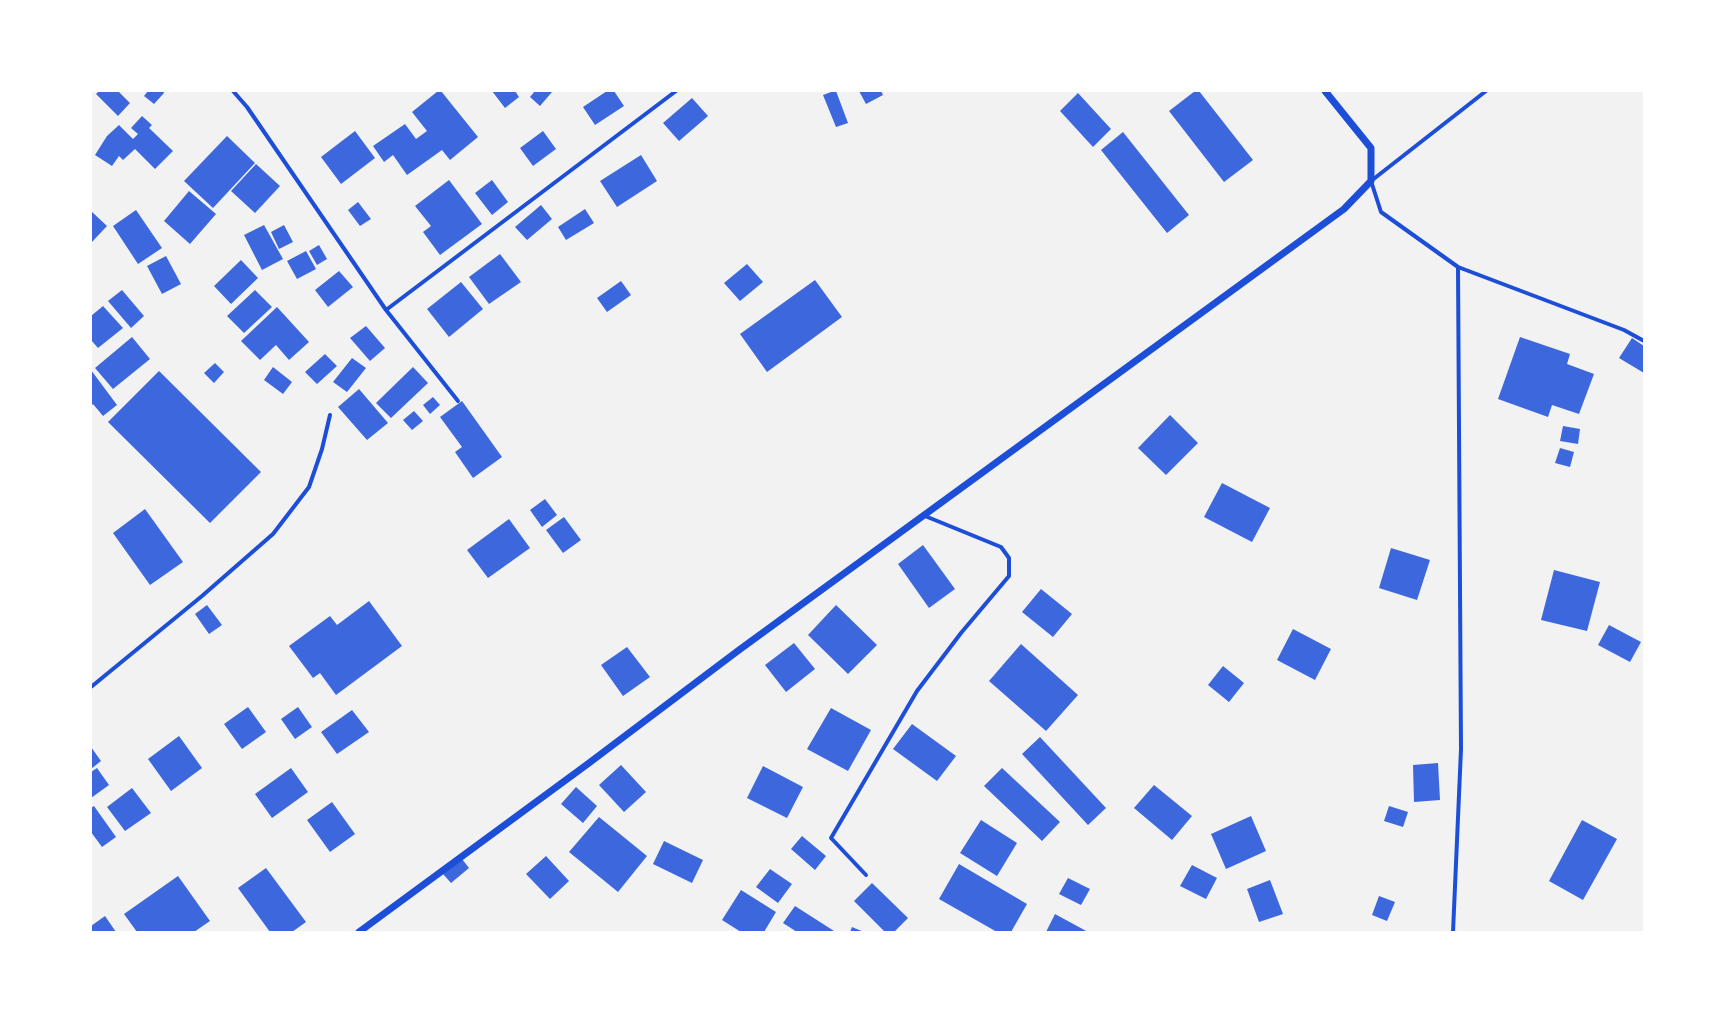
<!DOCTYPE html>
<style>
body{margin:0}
#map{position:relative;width:1735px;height:1023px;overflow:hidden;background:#f2f2f2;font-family:Arial,sans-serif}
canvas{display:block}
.frame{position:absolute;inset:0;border:92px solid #fff;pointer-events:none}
</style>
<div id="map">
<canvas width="1735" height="1023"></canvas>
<div class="frame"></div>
</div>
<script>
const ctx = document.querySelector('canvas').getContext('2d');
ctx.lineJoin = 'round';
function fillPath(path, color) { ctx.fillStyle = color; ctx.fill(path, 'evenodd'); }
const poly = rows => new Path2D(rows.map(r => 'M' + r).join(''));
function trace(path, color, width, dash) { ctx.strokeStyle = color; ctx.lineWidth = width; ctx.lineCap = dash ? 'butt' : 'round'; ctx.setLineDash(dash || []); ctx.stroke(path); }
fillPath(poly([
 [99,91,118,91,130,103,118,116,96,94],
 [148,91,163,91,164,93,154,104,144,96],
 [438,91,441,91,478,137,450,160,442,150,407,175,393,155,384,162,373,146,405,124,416,139,427,131,412,112],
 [492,91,515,91,519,97,505,108],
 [535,91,551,91,552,92,540,106,530,97],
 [607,91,614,91,624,106,595,125,583,107],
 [834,91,836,91,848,123,836,127,823,95],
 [859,91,881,91,883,95,866,104],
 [1195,91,1199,91,1253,160,1224,182,1169,111],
 [1078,93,1111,129,1093,147,1060,111],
 [692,98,708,116,679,141,663,123],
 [142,116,152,125,149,128,173,151,155,169,135,149,123,160,119,156,112,166,95,155,107,136,119,125,133,139,138,134,131,128],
 [355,131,375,158,341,184,321,157],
 [543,131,556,149,533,166,520,148],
 [1123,132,1189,215,1167,233,1101,150],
 [227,136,255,163,213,208,184,181],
 [641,155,657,181,617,207,600,181],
 [256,164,280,186,255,213,231,191],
 [449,180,482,224,440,255,423,232,431,226,415,206],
 [492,180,508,202,492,215,475,193],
 [189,191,216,214,190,244,164,221],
 [358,202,371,219,360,226,348,210],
 [541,205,552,219,527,240,515,227],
 [585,209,594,223,566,240,558,227],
 [136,210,162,248,138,264,113,226],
 [91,211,107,226,91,243],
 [264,225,283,259,262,270,244,235],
 [284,225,293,242,279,249,271,232],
 [319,245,327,259,317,265,309,251],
 [306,251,316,269,297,279,287,261],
 [500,254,521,282,489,304,469,277],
 [166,256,181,284,162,294,147,266],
 [241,260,258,278,231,304,214,286],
 [747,264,763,282,740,301,724,283],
 [339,271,353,287,328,307,315,290],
 [815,280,842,317,767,372,740,334],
 [621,281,631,295,607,312,597,298],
 [461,282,483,309,449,337,427,309],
 [122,290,144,316,131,328,108,301],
 [255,290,272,307,244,333,227,316],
 [103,306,123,328,98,348,91,340,91,316],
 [277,307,309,342,289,360,276,345,260,360,241,341],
 [366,326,385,348,370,361,350,338],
 [132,337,150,359,113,389,95,368],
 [1520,337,1570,354,1567,364,1594,374,1579,414,1552,405,1548,417,1498,399],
 [1632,338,1644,346,1644,373,1619,358],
 [325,354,337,366,317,384,305,372],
 [352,358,366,368,347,392,333,382],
 [215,363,224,372,214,383,204,373],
 [273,367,292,382,283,394,264,380],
 [413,367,428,383,391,418,376,403],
 [91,370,117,405,103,416,93,404,91,406],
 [159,371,261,472,210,523,108,422],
 [359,389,388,423,367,440,338,407],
 [433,397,440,405,430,414,423,405],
 [462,401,502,457,473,478,455,452,462,447,440,417],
 [414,411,423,421,412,430,403,420],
 [1170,415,1198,443,1166,475,1138,448],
 [1563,426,1580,429,1578,444,1560,441],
 [1560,448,1574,452,1570,467,1555,463],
 [1222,483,1270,508,1252,542,1204,517],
 [545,499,557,515,542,527,530,510],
 [145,509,183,562,150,585,113,533],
 [564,517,581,540,563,553,546,530],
 [509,519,530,548,488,578,467,550],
 [923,545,955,589,929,608,898,564],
 [1391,548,1430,560,1417,600,1379,588],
 [1554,570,1600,582,1587,631,1541,620],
 [1041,589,1072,614,1053,637,1022,612],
 [369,601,402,646,336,695,320,673,313,678,289,646,330,616,337,625],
 [207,605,222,625,209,634,195,614],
 [836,605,877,645,848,674,808,635],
 [1609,625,1641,642,1630,662,1598,645],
 [1293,629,1331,649,1315,680,1277,660],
 [794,643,815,669,786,692,765,665],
 [1021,644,1078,695,1046,731,989,681],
 [627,647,650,677,623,696,601,665],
 [1223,666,1244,683,1229,702,1208,685],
 [248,707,266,732,242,749,224,724],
 [298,707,312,727,295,739,281,719],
 [831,708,871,730,848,771,807,749],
 [352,710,369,732,337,754,321,732],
 [912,724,956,756,937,781,893,749],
 [179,736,202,768,171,791,148,759],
 [1040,737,1106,808,1088,825,1022,754],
 [91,747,101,761,91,769],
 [1438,763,1440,800,1414,802,1413,765],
 [621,765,646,792,624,812,599,785],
 [763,766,803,787,787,818,747,798],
 [97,768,109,785,91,798,91,772],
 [291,768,308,792,272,818,255,794],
 [1002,768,1060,822,1042,841,984,786],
 [1154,785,1192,816,1172,840,1134,808],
 [576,787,597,806,583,823,561,804],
 [132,788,151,813,125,831,107,807],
 [332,802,355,834,330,852,307,820],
 [94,806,116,837,102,847,91,832,91,808],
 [1389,806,1408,812,1403,827,1384,821],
 [1251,816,1266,851,1226,869,1211,834],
 [599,817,647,856,618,892,569,852],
 [981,820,1017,843,997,876,960,853],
 [1582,820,1617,839,1583,900,1549,881],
 [802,836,826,856,815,870,791,849],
 [664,841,703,860,692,883,653,864],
 [546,856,569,881,550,899,526,874],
 [462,859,469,868,451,883,443,874],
 [959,864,1027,904,1011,932,997,932,939,899],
 [1192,865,1217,878,1206,899,1180,886],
 [266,868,306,922,292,932,270,932,238,888],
 [770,869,792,884,778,903,756,887],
 [178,876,210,921,194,932,137,932,124,914],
 [1068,878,1090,889,1081,905,1059,894],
 [1270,880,1283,914,1259,922,1247,889],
 [872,883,908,918,894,932,885,932,854,901],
 [741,890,776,912,764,932,741,932,722,920],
 [1379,896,1395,902,1387,921,1372,915],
 [795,906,834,931,834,932,797,932,783,923],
 [1055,914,1088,932,1046,932],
 [105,916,116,932,91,932,91,926],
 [852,927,864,932,850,932]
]), '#3d67dc');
trace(poly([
 [233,91,247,107,386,310,458,401],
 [1458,267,1624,330,1644,341],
 [386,310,676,91],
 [91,687,202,596,273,534,309,487,322,449,330,415],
 [866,875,831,838,917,691,961,633,1009,576,1009,558,1001,547,925,516],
 [1453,932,1461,749,1458,267,1381,212,1371,181,1486,91]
]), '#1d4ed8', 4);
trace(poly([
 [359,932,589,763,739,650,1344,209,1371,181,1371,148,1325,91]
]), '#1d4ed8', 7);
</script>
